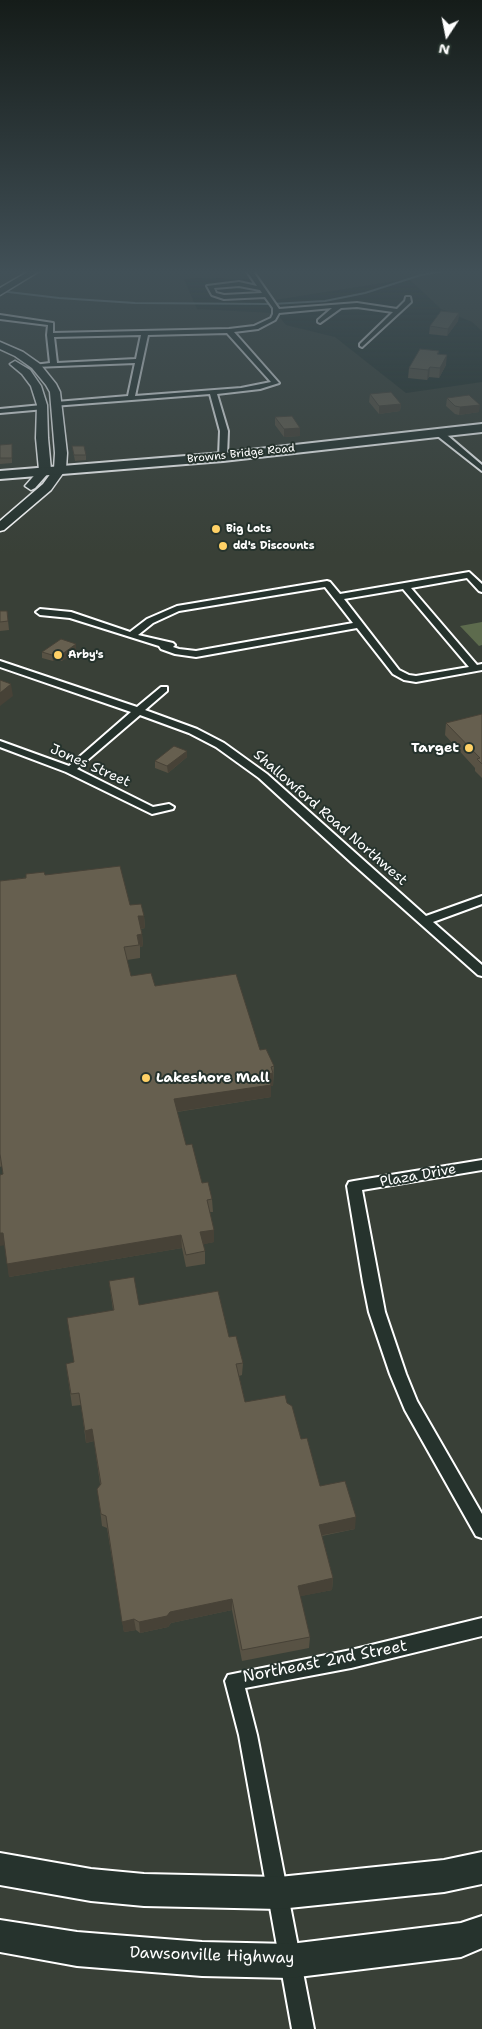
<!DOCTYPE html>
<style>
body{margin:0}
#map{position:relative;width:482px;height:2029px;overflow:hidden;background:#26332d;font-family:"Shantell Sans",sans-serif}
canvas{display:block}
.north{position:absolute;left:422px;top:10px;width:50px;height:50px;-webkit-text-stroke:4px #26332d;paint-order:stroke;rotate:191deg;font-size:14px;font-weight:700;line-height:20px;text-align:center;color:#fff}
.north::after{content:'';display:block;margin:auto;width:18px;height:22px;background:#fff;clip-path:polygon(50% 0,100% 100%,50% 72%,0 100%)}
</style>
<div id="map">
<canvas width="482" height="2029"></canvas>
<div class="north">N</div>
</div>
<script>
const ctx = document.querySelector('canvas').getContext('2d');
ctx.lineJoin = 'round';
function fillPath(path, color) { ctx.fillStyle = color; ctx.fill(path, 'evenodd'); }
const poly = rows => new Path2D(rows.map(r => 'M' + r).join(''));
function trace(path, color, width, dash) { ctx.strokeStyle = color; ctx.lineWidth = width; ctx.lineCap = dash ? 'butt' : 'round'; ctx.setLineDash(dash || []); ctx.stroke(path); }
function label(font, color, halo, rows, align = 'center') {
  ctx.font = font + ' "Shantell Sans",sans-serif'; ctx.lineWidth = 4; ctx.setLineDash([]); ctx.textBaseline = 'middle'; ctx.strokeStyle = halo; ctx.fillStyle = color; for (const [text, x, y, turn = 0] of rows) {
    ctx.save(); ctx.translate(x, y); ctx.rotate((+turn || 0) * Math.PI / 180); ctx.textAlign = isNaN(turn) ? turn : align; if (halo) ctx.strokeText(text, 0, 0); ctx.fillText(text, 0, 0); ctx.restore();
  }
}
fillPath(poly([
 [0,270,482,270,482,331,472,322,441,309,409,279,275,300,257,280,209,278,184,279,197,309,276,313,286,325,335,337,406,393,482,382,482,2029,0,2029]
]), '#394037');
fillPath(poly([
 [482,622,482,645,479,646,460,626]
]), '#5d6b4d');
trace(poly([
 [0,291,59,298,135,303,272,304,325,301,365,293,421,275,450,270]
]), '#92a5a9', 2);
const street = poly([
 [246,270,252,270,279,309,357,303,397,309,405,301,406,297,410,297,411,302,362,347,360,346,360,344,393,312,357,307,341,308,320,323,318,322,318,320,332,308,279,313,275,320,258,329,234,332,279,383,260,389,217,394,228,431,227,457,223,459,219,457,220,431,210,394,53,406,53,402,56,402,128,396,135,363,34,367,34,365,50,363,47,335,48,325,0,319,0,315,53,323,53,333,229,329,254,326,271,318,273,314,273,308,265,297,224,299,212,295,207,286,239,282,257,286,246,270],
 [239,286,260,290,262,293,224,295,216,293,214,288,239,286],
 [227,333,271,382,241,388,135,396,148,335,227,333],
 [141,335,136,359,57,363,54,337,141,335],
 [42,405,45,405,45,409,0,413,0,409,42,405],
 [435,430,441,430,482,465,482,471,435,434,435,430],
 [469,572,482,584,482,592,479,591,467,578,411,588,477,665,482,664,482,670,416,682,404,680,393,674,357,628,196,657,175,654,161,649,159,646,70,618,40,615,36,612,40,609,71,612,130,632,147,619,177,606,327,581,330,582,340,594,469,572],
 [325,587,353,623,196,651,179,649,173,647,175,645,173,643,138,635,153,623,179,611,325,587],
 [403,589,469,667,416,676,409,675,399,670,344,599,403,589],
 [0,661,137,707,161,687,167,687,167,691,145,710,197,729,224,743,267,774,426,916,482,896,482,904,433,922,482,965,482,976,478,975,353,864,259,778,216,747,189,733,140,715,77,769,153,807,169,804,174,807,173,809,152,814,66,772,0,747,0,741,69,766,131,712,0,667,0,661],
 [482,1160,482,1170,362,1190,385,1312,406,1374,417,1401,482,1514,482,1538,476,1536,405,1410,390,1374,369,1312,363,1282,347,1186,349,1182,354,1181,482,1160],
 [482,1618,482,1636,351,1668,245,1688,257,1735,314,2029,292,2029,239,1735,225,1681,228,1675,351,1650,482,1618]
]);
const secondary = poly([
 [31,270,41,270,0,295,0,288,31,270],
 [0,342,23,352,40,364,56,384,60,392,67,453,66,469,51,490,4,530,0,531,0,521,43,484,54,469,55,453,50,392,46,385,32,368,15,356,0,349,0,342],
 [15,361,30,370,41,386,47,405,48,438,51,470,35,488,31,490,25,486,39,470,36,438,37,405,31,386,22,374,10,364,15,361]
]);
const primary = poly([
 [482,424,482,432,223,461,0,479,0,471,223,453,482,424],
 [482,1852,482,1884,444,1892,279,1909,144,1906,91,1901,0,1885,0,1853,91,1869,144,1874,279,1877,444,1860,482,1852],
 [482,1916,482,1948,461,1957,290,1978,202,1976,77,1966,0,1952,0,1920,77,1932,202,1942,290,1944,461,1923,482,1916]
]);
trace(street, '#fff', 4);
trace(secondary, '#fff', 3);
trace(primary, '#fff', 4);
fillPath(street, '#26332d');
fillPath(secondary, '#26332d');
fillPath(primary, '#26332d');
fillPath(poly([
 [459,313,458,321,447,336,429,334,430,326],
 [439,351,438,354,446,365,439,378,429,377,427,380,408,378,409,368],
 [370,394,401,404,400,411,379,414,369,402],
 [447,398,479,412,459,415,455,414,446,406],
 [275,417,300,436,284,437,275,425],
 [12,444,12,463,0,464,0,445],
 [72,446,86,455,86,460,75,461],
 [0,611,7,611,9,630,0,631],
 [76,650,62,661,56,659,53,661,42,658,42,652],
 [482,714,482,778,475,771,475,768,445,735,446,723],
 [187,751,187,757,168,773,155,768,155,761],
 [45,875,130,905,144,916,145,928,141,929,142,934,143,946,140,947,140,958,127,960,131,976,155,986,260,1050,274,1066,273,1086,271,1086,271,1097,177,1112,186,1145,202,1183,212,1199,213,1212,210,1212,214,1242,203,1244,205,1251,205,1264,186,1267,182,1248,9,1277,3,1174,2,1166,0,1167,0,881],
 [109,1281,139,1305,229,1337,243,1363,242,1375,239,1376,245,1402,287,1403,301,1439,320,1486,355,1529,322,1536,333,1578,332,1590,300,1596,310,1637,309,1648,242,1661,232,1610,171,1623,168,1627,140,1633,136,1630,124,1632,107,1528,102,1526,99,1501,100,1484,94,1441,86,1443,81,1405,72,1406,66,1364,74,1363,113,1310]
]), '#585244');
fillPath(poly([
 [459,313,458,321,447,336,448,329],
 [447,355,446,365,439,378,440,368],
 [430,367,429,377,427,380,428,370],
 [401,404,400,411,379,414,379,406],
 [480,405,479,412,459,415,460,407],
 [300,428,300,436,284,437,284,429],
 [76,644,76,650,62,661,61,655],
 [55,653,56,659,53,661,52,655],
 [11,684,13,696,0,706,0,693],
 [187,751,187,757,168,773,167,766],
 [138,916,144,916,145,928,139,929],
 [142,934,143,946,140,947,137,935],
 [273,1073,273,1086,271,1086,271,1097,175,1112,174,1099],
 [214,1230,214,1242,201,1245,200,1232],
 [0,1233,3,1233,6,1245,0,1246],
 [181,1235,182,1248,9,1277,7,1264],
 [92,1429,94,1441,86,1443,85,1431],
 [356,1517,355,1529,318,1536,319,1525],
 [333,1578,332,1590,297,1597,298,1586],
 [232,1599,232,1610,171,1623,168,1627,140,1633,139,1622,170,1612],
 [134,1619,136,1630,124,1632,122,1622]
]), '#474237');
const building = poly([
 [441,311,459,313,448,329,430,326,441,311],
 [420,349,439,351,437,354,447,355,440,368,430,367,428,370,409,368,420,349],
 [391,392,401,404,379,406,370,394,391,392],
 [469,395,480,405,460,407,455,406,447,398,469,395],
 [292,416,300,428,284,429,275,417,292,416],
 [12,444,12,458,0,458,0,445,12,444],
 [72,446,84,446,86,455,74,455,72,446],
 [0,611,7,611,8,621,0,622,0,611],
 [61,639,76,644,61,655,55,653,52,655,42,652,61,639],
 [0,680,11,684,0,693,0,680],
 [482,714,482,764,477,759,480,758,446,723,482,714],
 [174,746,187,751,167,766,155,761,174,746],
 [120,866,130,905,141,904,144,916,138,916,142,934,137,935,139,945,124,947,131,976,151,973,155,986,236,974,260,1050,266,1049,274,1066,271,1067,273,1073,268,1074,271,1085,174,1099,186,1145,192,1144,202,1183,208,1182,212,1199,207,1200,214,1230,200,1232,205,1251,186,1255,181,1235,7,1264,3,1233,0,1233,0,1175,3,1174,0,1154,0,881,26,878,26,874,44,872,45,875,120,866],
 [134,1277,139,1305,218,1291,229,1337,236,1336,243,1363,236,1364,245,1402,285,1395,287,1403,292,1406,301,1439,307,1438,320,1486,345,1481,356,1517,319,1525,333,1578,298,1586,310,1637,242,1650,232,1599,170,1612,167,1616,139,1622,134,1619,122,1622,106,1516,101,1514,97,1489,101,1484,92,1429,85,1431,79,1393,71,1394,66,1364,74,1362,67,1318,114,1310,109,1281,134,1277]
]);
fillPath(building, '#665f4f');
trace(building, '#474237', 1);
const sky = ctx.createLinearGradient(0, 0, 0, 554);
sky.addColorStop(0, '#151c19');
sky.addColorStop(0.49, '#415057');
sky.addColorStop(1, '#41505700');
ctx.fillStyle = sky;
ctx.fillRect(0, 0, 482, 554);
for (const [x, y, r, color] of [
 [216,529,5,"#ffd166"],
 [223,546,5,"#ffd166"],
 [58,655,5,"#ffd166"],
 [469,748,5,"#ffd166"],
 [146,1078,5,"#ffd166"]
]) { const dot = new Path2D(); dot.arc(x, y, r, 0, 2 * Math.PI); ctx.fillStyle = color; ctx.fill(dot); trace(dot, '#26332d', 2); }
label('11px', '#fff', '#26332d', [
 ["Browns Bridge Road",241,454,-6]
]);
label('bold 11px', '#fff', '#26332d', [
 ["Big Lots",226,529],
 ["dd's Discounts",233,546],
 ["Arby's",68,655]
], 'left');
label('bold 14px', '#fff', '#26332d', [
 ["Target",459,748],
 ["Lakeshore Mall",156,1078,"left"]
], 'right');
label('14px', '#fff', '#26332d', [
 ["Jones Street",90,766,24],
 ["Shallowford Road Northwest",330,818,41],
 ["Plaza Drive",418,1176,-10]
]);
label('16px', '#fff', '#26332d', [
 ["Northeast 2nd Street",325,1662,-11],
 ["Dawsonville Highway",212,1956,2]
]);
</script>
